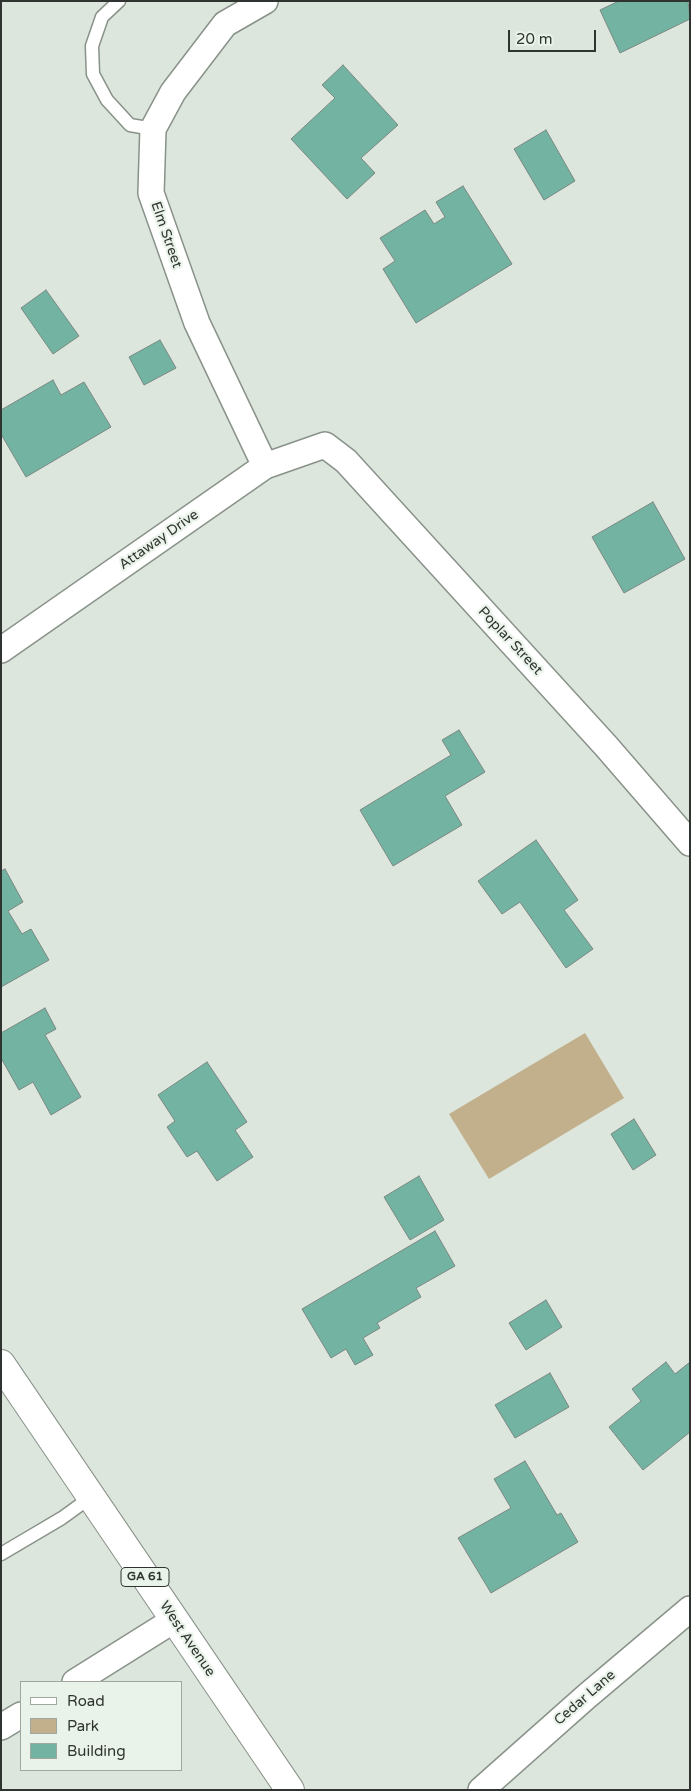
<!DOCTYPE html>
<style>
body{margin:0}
#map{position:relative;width:691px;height:1791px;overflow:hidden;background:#dce6dc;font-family:"Varela Round",sans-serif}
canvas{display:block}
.frame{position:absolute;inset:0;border:2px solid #303430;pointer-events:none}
.legend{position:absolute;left:20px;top:1681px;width:162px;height:90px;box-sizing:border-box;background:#e9f3e9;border:1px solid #9fa79f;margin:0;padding:6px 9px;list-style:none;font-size:15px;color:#303430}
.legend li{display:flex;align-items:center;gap:10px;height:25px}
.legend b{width:25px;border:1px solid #9fa79f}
.scale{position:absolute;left:508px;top:30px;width:88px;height:22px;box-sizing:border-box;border:2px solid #303430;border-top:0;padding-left:6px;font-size:15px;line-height:18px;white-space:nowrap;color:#303430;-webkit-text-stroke:4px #e9f3e9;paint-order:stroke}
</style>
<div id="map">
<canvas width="691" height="1791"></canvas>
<div class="frame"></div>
<ul class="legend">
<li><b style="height:6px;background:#fff"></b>Road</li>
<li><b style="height:14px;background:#c2b08d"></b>Park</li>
<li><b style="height:14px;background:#73b3a1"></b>Building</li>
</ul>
<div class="scale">20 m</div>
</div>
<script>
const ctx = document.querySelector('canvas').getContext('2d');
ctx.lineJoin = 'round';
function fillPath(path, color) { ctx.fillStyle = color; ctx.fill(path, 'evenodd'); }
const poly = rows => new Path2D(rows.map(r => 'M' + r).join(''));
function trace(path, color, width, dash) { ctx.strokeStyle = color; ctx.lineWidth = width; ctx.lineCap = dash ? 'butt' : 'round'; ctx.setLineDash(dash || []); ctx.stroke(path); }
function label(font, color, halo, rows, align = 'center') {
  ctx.font = font + ' "Varela Round",sans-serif'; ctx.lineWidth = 4.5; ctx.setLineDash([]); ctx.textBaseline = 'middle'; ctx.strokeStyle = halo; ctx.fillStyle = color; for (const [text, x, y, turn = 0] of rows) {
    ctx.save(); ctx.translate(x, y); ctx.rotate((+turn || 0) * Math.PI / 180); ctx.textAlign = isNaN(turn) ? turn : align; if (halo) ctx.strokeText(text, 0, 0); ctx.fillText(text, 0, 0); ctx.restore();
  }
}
fillPath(poly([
 [585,1033,624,1098,489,1179,449,1114]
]), '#c2b08d');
const building = poly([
 [619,1,688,1,690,19,620,53,600,10,619,1],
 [343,65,398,125,361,158,375,173,347,199,291,139,335,98,322,85,343,65],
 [546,130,575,181,544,200,514,149,546,130],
 [463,186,512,264,416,323,383,269,395,261,380,238,425,210,434,224,445,217,436,202,463,186],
 [46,290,79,336,53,354,21,308,46,290],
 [160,340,176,368,144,385,129,357,160,340],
 [53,380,61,395,84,382,111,427,26,477,1,434,1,410,53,380],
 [653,502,685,559,624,593,592,537,653,502],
 [459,730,485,772,445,796,462,825,393,866,360,810,451,755,442,740,459,730],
 [536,840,578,900,564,910,593,949,566,968,520,902,502,914,478,881,536,840],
 [5,869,23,902,8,911,22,934,31,929,49,960,1,987,1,871,5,869],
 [45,1008,56,1029,45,1035,81,1097,51,1115,33,1082,19,1090,1,1058,1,1033,45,1008],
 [207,1062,247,1122,235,1130,253,1157,217,1181,197,1151,187,1157,167,1127,175,1121,158,1095,207,1062],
 [634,1119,656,1155,633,1170,611,1134,634,1119],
 [419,1176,444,1220,410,1240,384,1197,419,1176],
 [435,1231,455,1266,416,1288,421,1297,377,1323,380,1328,363,1338,373,1355,355,1365,346,1349,331,1358,302,1309,435,1231],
 [546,1300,562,1327,526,1350,509,1323,546,1300],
 [666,1362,675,1374,690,1362,690,1432,643,1470,609,1427,641,1401,632,1389,666,1362],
 [550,1373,569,1407,515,1438,495,1405,550,1373],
 [525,1461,557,1515,561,1513,578,1542,491,1593,458,1538,511,1508,494,1479,525,1461]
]);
fillPath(building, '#73b3a1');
trace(building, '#7a8783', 1);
const service = poly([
 [119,1,102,17,92,46,93,74,107,100,130,125,153,129],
 [1,1554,62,1518,91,1497]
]);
const minor = poly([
 [265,1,225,24,173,92,153,129,151,193,197,323,265,466],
 [1,650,265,466,325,445,346,461,606,746,690,843],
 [75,1682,174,1620],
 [1,1727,21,1715],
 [481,1790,587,1696,690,1609]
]);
const primary = poly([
 [1,1364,290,1790]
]);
trace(service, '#899289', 15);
trace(minor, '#899289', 28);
trace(primary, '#899289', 30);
trace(service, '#fff', 12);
trace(minor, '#fff', 25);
trace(primary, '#fff', 28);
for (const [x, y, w] of [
 [145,1577,48]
]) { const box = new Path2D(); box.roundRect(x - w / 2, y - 9.5, w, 19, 4); ctx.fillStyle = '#e9f3e9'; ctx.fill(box); trace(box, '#303430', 1); }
label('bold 12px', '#303430', null, [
 ["GA 61",145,1577]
]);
label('14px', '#303430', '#e9f3e9', [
 ["Elm Street",166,235,71],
 ["Attaway Drive",159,540,-35],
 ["Poplar Street",510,641,47],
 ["West Avenue",187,1639,56],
 ["Cedar Lane",585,1698,-41]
]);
</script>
